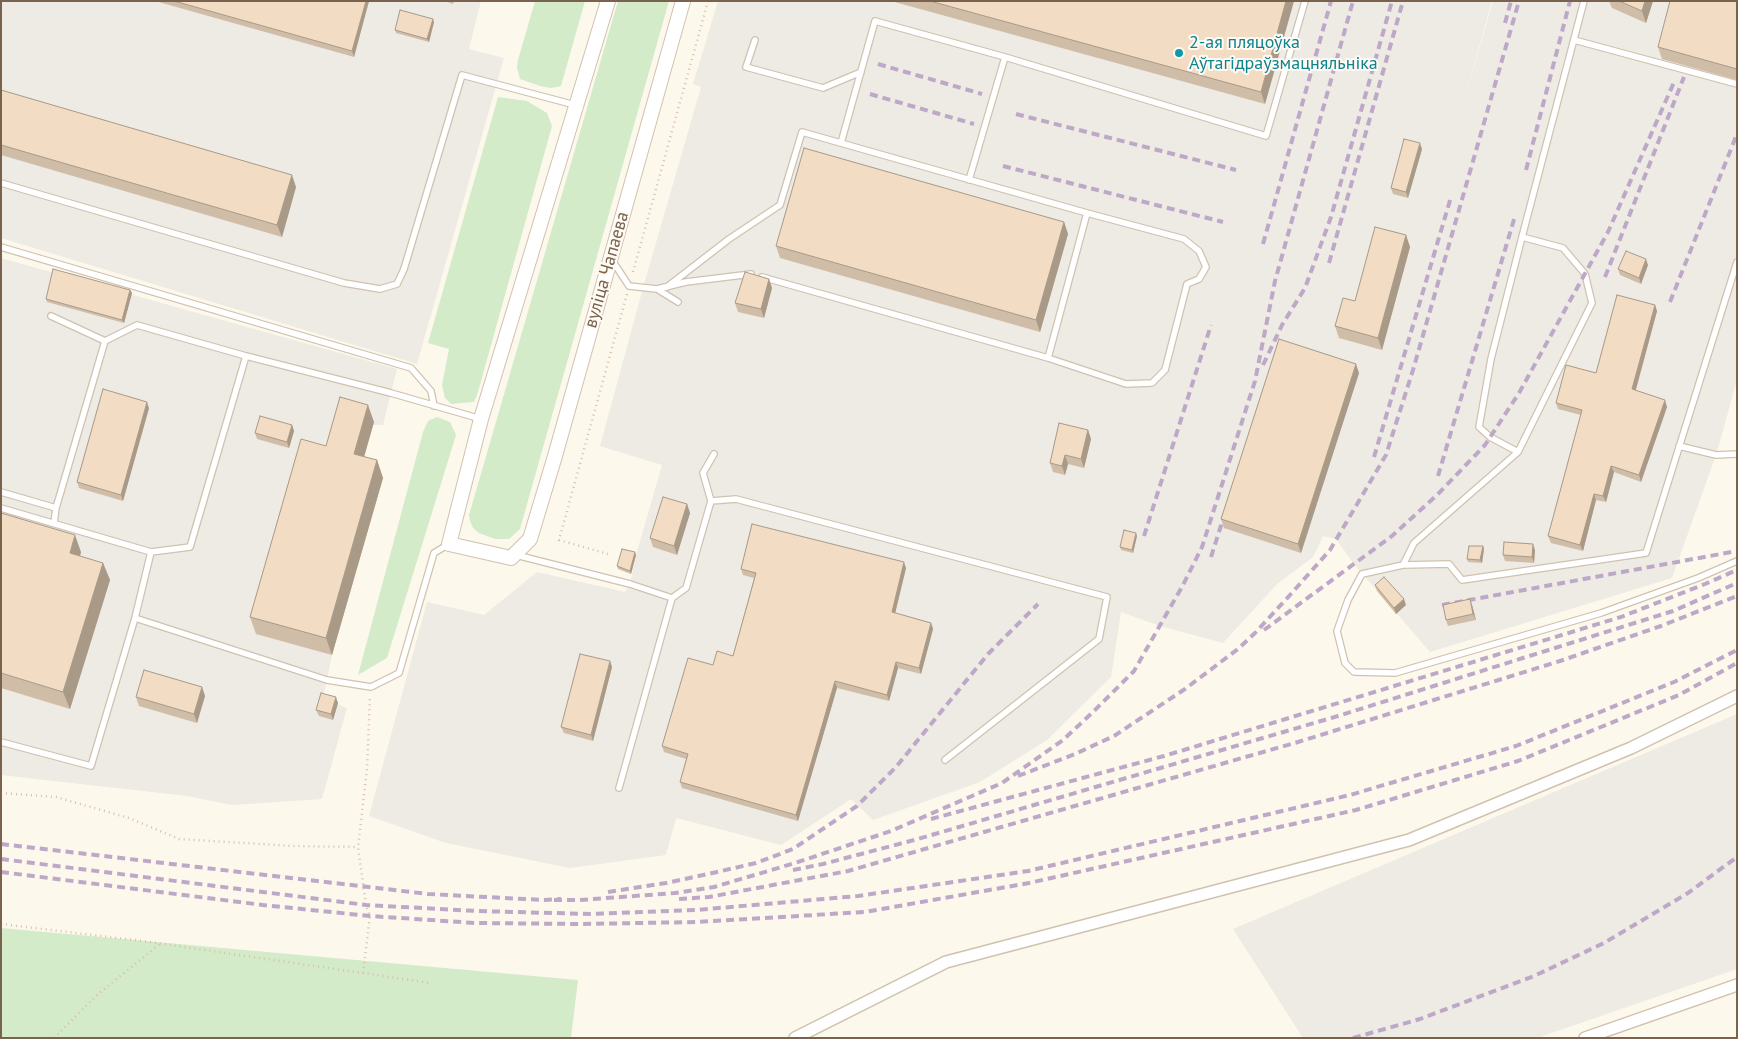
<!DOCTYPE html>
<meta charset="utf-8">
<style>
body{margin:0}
#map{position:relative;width:1738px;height:1039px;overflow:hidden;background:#fdf8ec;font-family:"PT Sans",sans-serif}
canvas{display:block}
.frame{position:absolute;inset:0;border:2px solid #79624e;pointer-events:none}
</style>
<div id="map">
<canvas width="1738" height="1039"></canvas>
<div class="frame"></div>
</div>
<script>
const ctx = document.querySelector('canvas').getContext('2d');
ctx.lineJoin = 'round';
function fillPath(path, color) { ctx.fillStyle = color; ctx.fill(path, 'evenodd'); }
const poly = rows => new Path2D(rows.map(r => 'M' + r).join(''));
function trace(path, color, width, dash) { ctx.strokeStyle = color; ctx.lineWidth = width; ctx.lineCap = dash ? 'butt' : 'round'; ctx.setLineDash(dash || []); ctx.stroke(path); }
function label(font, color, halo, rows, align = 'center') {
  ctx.font = font + ' "PT Sans",sans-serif'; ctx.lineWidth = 4; ctx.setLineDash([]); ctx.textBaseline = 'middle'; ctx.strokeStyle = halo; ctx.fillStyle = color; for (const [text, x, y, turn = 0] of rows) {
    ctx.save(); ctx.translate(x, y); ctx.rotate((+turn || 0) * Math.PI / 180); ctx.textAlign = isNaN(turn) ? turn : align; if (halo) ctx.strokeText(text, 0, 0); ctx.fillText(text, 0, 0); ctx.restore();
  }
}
fillPath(poly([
 [1,1,481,1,469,49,504,58,417,364,1,238],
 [718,1,1492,1,1458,123,1493,1,1737,1,1737,380,1716,455,1672,578,1430,652,1354,564,1336,539,1323,536,1313,557,1277,584,1223,643,1160,626,1121,612,1111,677,1047,740,980,782,873,820,851,799,781,845,676,818,666,855,570,868,446,843,369,816,427,602,484,615,537,572,625,592,630,584,636,555,662,465,600,446,643,288,701,87,693,84],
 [1,258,397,369,383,425,373,425,360,471,332,655,323,699,347,708,322,799,232,805,187,796,1,775],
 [1737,714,1737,969,1537,1038,1303,1038,1233,929]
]), '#eeeae4');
fillPath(poly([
 [535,1,585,1,561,86,551,88,540,86,520,79,517,68,518,60],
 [618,1,669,1,520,529,509,539,495,539,479,533,473,528,470,521,469,515],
 [498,97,527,101,547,113,552,126,478,392,474,402,451,404,445,398,442,385,449,349,428,343],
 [437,417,450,422,456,435,387,658,358,675,423,432,428,421],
 [1,928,578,980,571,1038,1,1038]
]), '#d3ebc9');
const service = poly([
 [755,40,746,67,823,88,861,72],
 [1574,40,1737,84],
 [841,143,875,21,1005,57],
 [969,180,1005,57,1266,136,1305,1],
 [1,183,344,283,380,289,397,284,404,269,462,75,575,105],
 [1522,237,1563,248,1585,274,1592,303,1518,452,1490,437,1479,427,1491,359,1522,237,1584,1],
 [1,247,411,368,431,391,434,406],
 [612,260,629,286,657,289,678,302],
 [1737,262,1646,553,1462,580,1449,564,1403,565,1362,574,1348,600,1337,631,1345,663,1354,672,1395,673,1601,613,1698,578,1737,561],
 [667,287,729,239,780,205,802,132,1087,213,1048,358,762,277],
 [657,289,686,282,751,274],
 [51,316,105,341,56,508,54,523],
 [105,341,137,325,246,356,190,547,151,552],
 [246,356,391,393,481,419],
 [1048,358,1126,384,1152,383,1165,370,1187,284,1199,279,1206,267,1199,251,1184,239,1087,213],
 [1679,446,1716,455,1737,454],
 [1,492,56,508],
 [711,501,736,499,1107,597,1099,639,945,760],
 [1,508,151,552,135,618,91,766,1,742],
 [516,555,630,584,672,598,619,788],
 [1403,565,1414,543,1518,452],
 [672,598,686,588,711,501,703,473,714,454],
 [135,618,327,680,371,687,399,673,434,553,449,544]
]);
const minor = poly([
 [795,1038,946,962,1409,840,1631,748,1737,696],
 [1585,1038,1737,985]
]);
const tertiary = poly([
 [608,1,481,419,449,544,511,558,530,539,555,456,683,1]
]);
trace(service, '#d0c2b0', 8);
trace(minor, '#d0c2b0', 14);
trace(tertiary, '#d0c2b0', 16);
trace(poly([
 [633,272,708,1],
 [608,554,559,540,627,294],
 [1,793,56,797,129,818,179,839,293,846,358,847],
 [1,924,143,941,431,983],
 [363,973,370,916,366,905,358,847,367,769,370,696],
 [54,1038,97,995,161,943]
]), '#d8bfa6', 2.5, [1, 4]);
trace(service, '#fff', 5.5);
trace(minor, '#fff', 11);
trace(tertiary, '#fff', 14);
trace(poly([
 [1505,23,1511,1],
 [878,64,982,94],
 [870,94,974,124],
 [1016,114,1236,170],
 [1003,166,1223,222],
 [1526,170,1570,1],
 [1263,244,1331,1],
 [1329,263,1403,1],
 [1605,277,1684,77],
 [1670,302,1737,134],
 [1263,365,1282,325,1305,288,1331,217,1392,1],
 [1374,457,1451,197],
 [1438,476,1515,216],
 [1144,536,1211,325],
 [1211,557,1226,510],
 [1442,605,1737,551],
 [1264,630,1392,536,1437,495,1485,445,1519,393,1608,232,1675,80],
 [1018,776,1075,754,1114,736,1185,689,1238,649,1255,633,1290,595,1330,550,1386,455,1413,370,1519,1],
 [931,819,1164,756,1621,617,1705,584,1737,570],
 [1,844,428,894,544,900,561,899],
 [1,859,366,905,477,911,591,914,696,910,858,896,1028,871,1350,795,1516,746,1674,682,1737,650],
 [793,870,823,864,918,839,1338,716,1673,611,1737,583],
 [1,872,263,905,370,916,475,923,582,924,696,922,865,912,1029,883,1356,810,1518,761,1679,695,1737,663],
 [608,892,666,883,717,872,756,863,793,849,857,806,896,767,988,654,1038,604],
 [679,899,709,897,848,871,1298,742,1560,661,1661,626,1737,596],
 [554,900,580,900,675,893,714,887,795,863,891,831,1002,783,1063,740,1092,713,1134,671,1183,585,1202,547,1255,381,1275,281,1353,1],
 [1353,1038,1420,1019,1534,976,1604,943,1688,893,1737,857]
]), '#bda8c8', 4, [8, 5]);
fillPath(poly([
 [155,1,369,1,354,57],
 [445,1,454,1,453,4],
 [891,1,1294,1,1265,104],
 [1609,1,1653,1,1646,23,1612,8],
 [1737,1,1737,80,1662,59,1658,47],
 [434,22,429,42,396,33,395,30],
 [1,90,296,187,282,237,1,155],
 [1422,149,1408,198,1393,194,1391,188],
 [1064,222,1068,234,1040,332,780,258,776,246],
 [1406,235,1410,247,1382,350,1339,338,1335,326],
 [1648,265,1641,284,1620,275,1618,269],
 [769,279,772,288,764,318,738,312,735,303],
 [130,290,132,293,124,323,47,302,46,299],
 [1655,305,1657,311,1636,390,1667,407,1641,482,1614,472,1606,502,1596,500,1583,551,1551,543,1548,536,1581,415,1558,409,1556,403,1596,373],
 [1359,373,1301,553,1224,528,1221,519],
 [149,408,123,501,79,488,77,482],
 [374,422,364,457,377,460,383,478,332,655,256,634,250,617,326,446],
 [292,425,294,431,289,448,257,439,255,433],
 [1088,430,1091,439,1084,468,1068,464,1065,475,1053,472,1050,463],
 [687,504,690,513,677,555,653,547,650,538],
 [1,513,81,552,80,556,103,563,110,580,70,709,1,688],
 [1137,536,1133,553,1121,550,1120,547],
 [1483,546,1484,549,1482,563,1468,562,1467,559],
 [1535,550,1534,563,1505,561,1503,555],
 [636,555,631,574,618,569,617,566],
 [906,568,895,613,931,623,933,629,921,674,898,668,889,701,837,688,798,821,682,788,680,782,686,759,664,752,662,746,733,656,754,578,743,575,741,569],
 [1375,585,1406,605,1396,614,1377,591],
 [1472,605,1476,620,1448,626,1446,620],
 [610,661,612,667,593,741,564,733,561,727],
 [202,687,205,696,197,723,139,706,136,697],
 [338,703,333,720,319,716,316,710]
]), '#d0bda8');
fillPath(poly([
 [366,1,369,1,354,57,352,51],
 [1286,1,1294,1,1265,104,1261,92],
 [1645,1,1653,1,1646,23,1642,11],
 [433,19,434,22,429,42,427,39],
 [1420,143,1422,149,1408,198,1406,192],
 [292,175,296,187,282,237,277,225],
 [1064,222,1068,234,1040,332,1036,320],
 [1406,235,1410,247,1382,350,1378,338],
 [1646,259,1648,265,1641,284,1639,278],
 [769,279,772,288,764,318,761,309],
 [130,290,132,293,124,323,122,320],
 [1655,305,1657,311,1634,396,1632,389],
 [1356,364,1359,373,1301,553,1298,544],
 [1665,400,1667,407,1641,482,1639,475],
 [147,402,149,408,123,501,121,495],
 [368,405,374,422,360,471,354,454],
 [292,425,294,431,289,448,287,442],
 [1088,430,1091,439,1084,468,1081,459],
 [1065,455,1068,464,1065,475,1062,466],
 [377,460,383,478,332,655,326,638],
 [1611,466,1614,472,1606,502,1603,496],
 [1594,494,1596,500,1583,551,1580,545],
 [687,504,690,513,677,555,674,546],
 [1136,533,1137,536,1133,553,1132,550],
 [75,535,81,552,76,570,70,553],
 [1533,544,1535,550,1534,563,1532,557],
 [1483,546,1484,549,1482,563,1480,560],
 [635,552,636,555,631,574,630,571],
 [904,562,906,568,894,618,892,612],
 [103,563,110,580,70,709,63,692],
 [1404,599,1406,605,1396,614,1394,608],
 [1470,599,1472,605,1476,620,1473,614],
 [931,623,933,629,921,674,919,668],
 [610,661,612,667,593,741,591,735],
 [896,662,898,668,889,701,887,695],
 [835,681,837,688,798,821,796,815],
 [202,687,205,696,197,723,194,714],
 [336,697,338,703,333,720,331,714]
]), '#a99a88');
const building = poly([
 [174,1,366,1,352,51,174,1],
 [930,1,1286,1,1261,92,930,1],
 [1619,1,1645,1,1642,11,1619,1],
 [1670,1,1737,1,1737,69,1658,47,1670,1],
 [400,10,433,19,427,39,395,30,400,10],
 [1,90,292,175,277,225,1,145,1,90],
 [1404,139,1420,143,1406,192,1391,188,1404,139],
 [804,148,1064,222,1036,320,776,246,804,148],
 [1375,227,1406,235,1378,338,1335,326,1343,298,1355,301,1375,227],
 [1626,251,1646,259,1639,278,1618,269,1626,251],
 [53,269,130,290,122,320,46,299,53,269],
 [745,272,769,279,761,309,735,303,745,272],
 [1617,295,1655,305,1632,389,1665,400,1639,475,1611,466,1603,496,1594,494,1580,545,1548,536,1582,410,1556,403,1566,365,1596,373,1617,295],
 [1279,339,1356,364,1298,544,1221,519,1279,339],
 [103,389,147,402,121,495,77,482,103,389],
 [340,397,368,405,354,454,377,460,326,638,250,617,301,439,326,446,340,397],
 [260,416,292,425,287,442,255,433,260,416],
 [1059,423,1088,430,1081,459,1065,455,1062,466,1050,463,1059,423],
 [663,497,687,504,674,546,650,538,663,497],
 [1,513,75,535,70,553,103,563,63,692,1,673,1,513],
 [752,524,904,562,892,612,931,623,919,668,896,662,887,695,835,681,796,815,680,782,688,754,662,746,688,658,713,665,717,651,733,656,756,573,741,569,752,524],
 [1124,530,1136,533,1132,550,1120,547,1124,530],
 [1504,542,1533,544,1532,557,1503,555,1504,542],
 [1469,546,1483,546,1480,560,1467,559,1469,546],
 [622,549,635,552,630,571,617,566,622,549],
 [1384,577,1404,599,1394,608,1375,585,1384,577],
 [1470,599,1473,614,1446,620,1443,605,1470,599],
 [580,654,610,661,591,735,561,727,580,654],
 [144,670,202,687,194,714,136,697,144,670],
 [321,693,336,697,331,714,316,710,321,693]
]);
fillPath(building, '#f2dcc3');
trace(building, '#a99a88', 1);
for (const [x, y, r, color] of [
 [1179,53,5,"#0f9aa8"]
]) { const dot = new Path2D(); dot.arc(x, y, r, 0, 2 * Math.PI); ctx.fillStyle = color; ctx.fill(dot); trace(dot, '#fffbf3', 2); }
label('18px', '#0d838f', '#fffbf3', [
 ["2-ая пляцоўка",1189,43],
 ["Аўтагідраўзмацняльніка",1189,64]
], 'left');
label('18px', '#79624e', '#fffbf3', [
 ["вуліца Чапаева",607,270,-74]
]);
</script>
